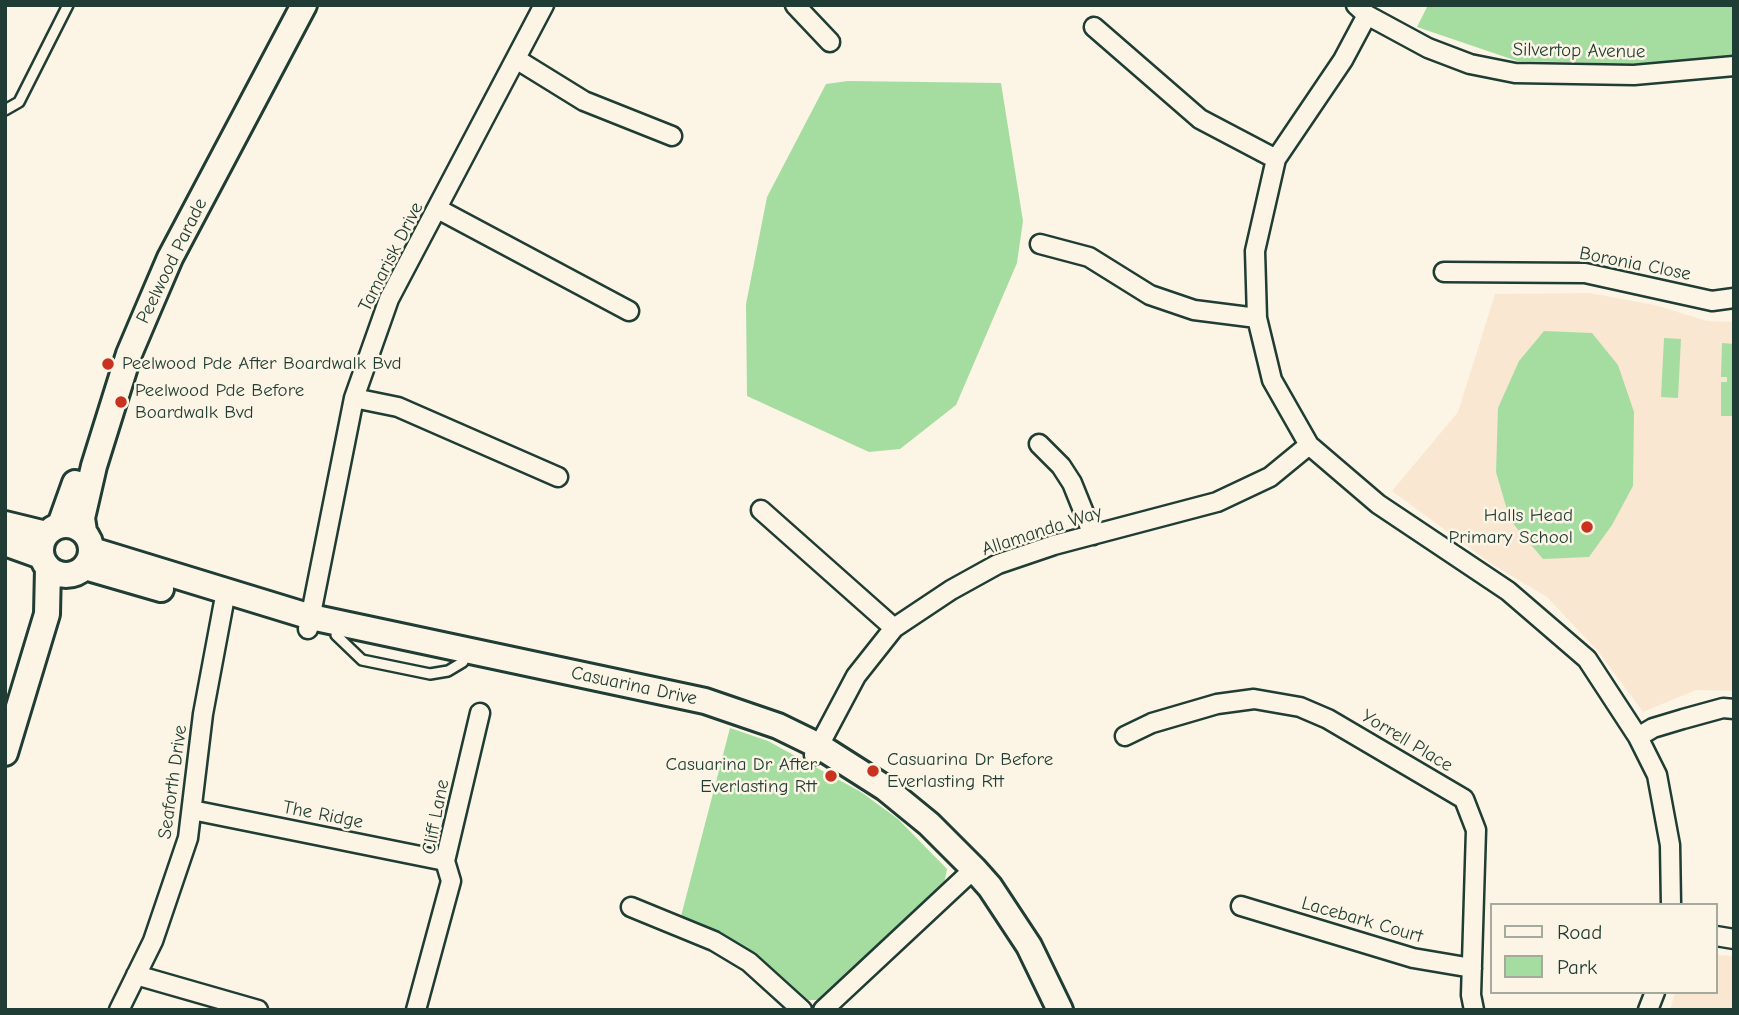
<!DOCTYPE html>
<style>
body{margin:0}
#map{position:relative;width:1739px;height:1015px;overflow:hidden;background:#fcf5e5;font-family:"Comic Neue",sans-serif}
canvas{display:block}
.frame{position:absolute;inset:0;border:7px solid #1f3d34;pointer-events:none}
.legend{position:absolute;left:1490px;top:903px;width:228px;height:91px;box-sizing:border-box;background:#fcf5e5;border:2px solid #a4ab9e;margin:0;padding:9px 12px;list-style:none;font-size:21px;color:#1f3d34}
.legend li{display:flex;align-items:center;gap:14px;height:35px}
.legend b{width:35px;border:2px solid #a4ab9e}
</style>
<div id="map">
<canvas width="1739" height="1015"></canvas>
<div class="frame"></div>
<ul class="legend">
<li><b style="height:9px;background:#fcf5e5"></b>Road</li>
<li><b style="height:19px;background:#a5dda1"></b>Park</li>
</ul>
</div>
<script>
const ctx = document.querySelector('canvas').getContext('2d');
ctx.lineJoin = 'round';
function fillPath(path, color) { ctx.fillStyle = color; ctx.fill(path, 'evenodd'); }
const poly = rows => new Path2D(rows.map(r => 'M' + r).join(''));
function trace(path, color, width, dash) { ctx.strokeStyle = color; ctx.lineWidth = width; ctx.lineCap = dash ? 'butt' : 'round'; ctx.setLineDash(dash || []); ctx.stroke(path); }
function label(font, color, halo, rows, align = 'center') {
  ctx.font = font + ' "Comic Neue",sans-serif'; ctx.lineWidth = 5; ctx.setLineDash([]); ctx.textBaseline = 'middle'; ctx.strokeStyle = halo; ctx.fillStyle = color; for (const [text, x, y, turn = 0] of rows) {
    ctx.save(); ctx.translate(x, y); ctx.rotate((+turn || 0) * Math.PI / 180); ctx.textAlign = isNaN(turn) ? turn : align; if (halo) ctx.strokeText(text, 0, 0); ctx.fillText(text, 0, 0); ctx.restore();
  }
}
fillPath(poly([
 [1589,293,1655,305,1707,321,1734,322,1734,691,1696,690,1643,712,1597,650,1547,597,1490,563,1392,491,1458,412,1495,294],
 [1716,955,1734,956,1734,1010,1670,1010,1675,992,1716,992]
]), '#fae7d2');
fillPath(poly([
 [1428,5,1734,5,1734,55,1640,64,1517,61,1417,27],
 [848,81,1001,83,1023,221,1017,263,956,405,900,449,869,452,747,396,746,304,767,197,826,84],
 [1544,331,1592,333,1618,365,1634,412,1633,486,1612,525,1589,557,1543,559,1510,520,1496,472,1498,408,1519,361],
 [1664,338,1681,339,1678,398,1661,397],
 [1722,343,1734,344,1734,416,1721,416,1721,382,1727,382,1727,377,1721,377],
 [730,728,768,741,861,792,898,819,947,869,943,889,821,1000,807,1000,790,990,680,920]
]), '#a5dda1');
const lane = poly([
 [5,110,19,102,68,5],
 [336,635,362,660,430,674,448,671,463,662]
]);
const street = poly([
 [795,5,830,42],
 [1356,5,1367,15,1428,48,1470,64,1515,73,1634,75,1734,66],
 [1367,15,1343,60,1276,159,1255,251,1257,318,1272,380,1309,445,1378,504,1508,591,1587,659,1638,737,1657,775,1670,845,1671,905],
 [1094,27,1200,119,1276,159],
 [516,59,584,101,672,136],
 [438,209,629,311],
 [1040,244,1089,257,1150,295,1194,310,1257,318],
 [1444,272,1585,273,1712,301,1734,298],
 [354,398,398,407,558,477],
 [1039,444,1061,466,1072,483,1093,535],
 [761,510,894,628],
 [308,629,354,398,389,299,544,5],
 [1125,736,1152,723,1217,704,1254,699,1300,707,1328,719,1464,799,1476,830,1471,995,1474,1010],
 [1638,737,1653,728,1683,719,1723,708,1734,709],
 [814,755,856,676,894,628,951,590,998,564,1054,545,1217,502,1270,477,1309,445],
 [192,810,445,861],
 [1241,906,1413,958,1472,968],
 [631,907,714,941,749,962,802,1010],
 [1716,936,1734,939],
 [136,975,258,1010],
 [119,1010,153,941,188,838,203,714,226,591],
 [416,1010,451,881,445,861,480,713],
 [823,1010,974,869],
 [1648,1010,1655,992]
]);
const secondary = poly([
 [5,524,46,534],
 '41 550a25 25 0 1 1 50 0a25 25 0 1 1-50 0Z',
 [60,525,75,483],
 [84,531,82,518,94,466,129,354,149,307,170,258,304,5],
 [5,543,41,556],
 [92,550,311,617,705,701,778,726,819,746,885,788,929,824,974,869,990,887,1029,946,1060,1010],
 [85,567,161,589],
 [5,753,47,614,48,568]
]);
trace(lane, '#1f3d34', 14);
trace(street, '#1f3d34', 23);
trace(secondary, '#1f3d34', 30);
trace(lane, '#fcf5e5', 9);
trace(street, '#fcf5e5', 18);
trace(secondary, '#fcf5e5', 24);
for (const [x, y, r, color] of [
 [108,364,7,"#c8321e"],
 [121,402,7,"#c8321e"],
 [1587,527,7,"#c8321e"],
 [873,771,7,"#c8321e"],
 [831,776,7,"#c8321e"]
]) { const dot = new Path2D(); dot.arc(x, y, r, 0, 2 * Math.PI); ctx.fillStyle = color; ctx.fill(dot); trace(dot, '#fcf5e5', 2.5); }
label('19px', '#1f3d34', '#fcf5e5', [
 ["Silvertop Avenue",1579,51,1],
 ["Tamarisk Drive",391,257,-63],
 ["Peelwood Parade",172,261,-64],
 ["Boronia Close",1635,264,11],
 ["Allamanda Way",1042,531,-18],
 ["Casuarina Drive",634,686,12],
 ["Yorrell Place",1407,741,31],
 ["Seaforth Drive",173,782,-82],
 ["The Ridge",323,815,11],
 ["Cliff Lane",436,817,-79],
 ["Lacebark Court",1362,920,16]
]);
label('19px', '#1f3d34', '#fcf5e5', [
 ["Peelwood Pde After Boardwalk Bvd",122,364],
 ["Peelwood Pde Before",135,391],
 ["Boardwalk Bvd",135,413],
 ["Halls Head",1573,516,"right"],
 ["Primary School",1573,538,"right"],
 ["Casuarina Dr Before",887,760],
 ["Everlasting Rtt",887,782],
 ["Casuarina Dr After",817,765,"right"],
 ["Everlasting Rtt",817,787,"right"]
], 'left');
</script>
